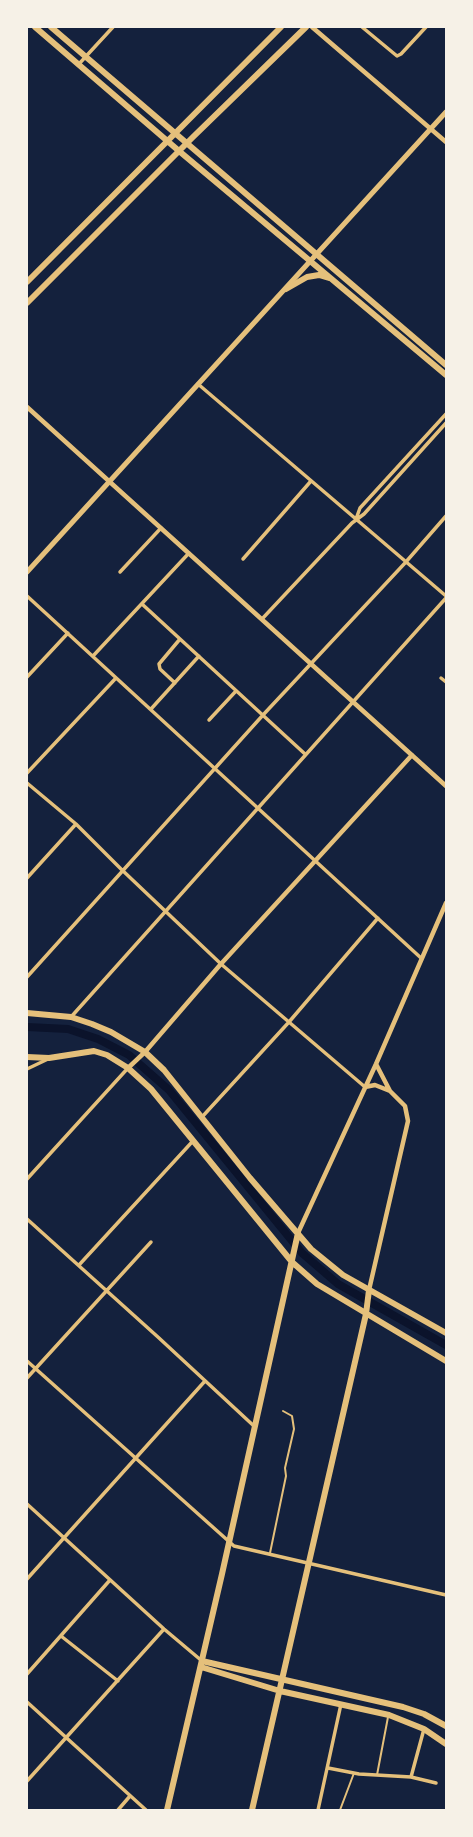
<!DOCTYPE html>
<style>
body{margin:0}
#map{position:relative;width:473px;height:1837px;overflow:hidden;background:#14213d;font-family:Lato,sans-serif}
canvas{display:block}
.frame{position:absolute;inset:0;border:28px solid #f6f1e7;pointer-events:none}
</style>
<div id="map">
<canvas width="473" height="1837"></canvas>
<div class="frame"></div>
</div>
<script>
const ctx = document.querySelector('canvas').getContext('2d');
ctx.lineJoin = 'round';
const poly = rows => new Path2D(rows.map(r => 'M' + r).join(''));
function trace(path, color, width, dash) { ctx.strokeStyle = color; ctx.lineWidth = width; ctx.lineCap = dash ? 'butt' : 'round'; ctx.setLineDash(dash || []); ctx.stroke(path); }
trace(poly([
 [27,1027,68,1029,98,1039,129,1055,169,1090,302,1253,338,1284,446,1345]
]), '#0b132b', 8);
trace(poly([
 [270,1553,286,1476,285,1468,294,1429,292,1416,283,1411],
 [377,1775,388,1717],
 [340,1810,354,1773]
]), '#e5c07b', 2);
trace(poly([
 [362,27,397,56,401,54,426,27],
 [78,65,113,27],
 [198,384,446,596],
 [356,519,360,508,446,414],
 [243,559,311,481],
 [120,572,161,528],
 [27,596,421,958],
 [142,604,305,754],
 [262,619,352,523,364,514,446,423],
 [93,656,189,553],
 [27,677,68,633],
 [441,678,446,682],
 [175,683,160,669,159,664,180,639],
 [151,709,199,656],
 [209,720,236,691],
 [27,773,116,678],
 [27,783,76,824,121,869,221,964,365,1087],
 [27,878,76,824],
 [27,977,263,715,405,563,446,516],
 [71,1017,446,598],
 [27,1069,48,1059],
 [202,1117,289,1022,378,918],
 [27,1179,128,1068],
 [27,1219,159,1338,255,1427],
 [79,1265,192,1142],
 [27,1361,234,1546,446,1595],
 [27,1378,151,1242],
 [27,1504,164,1629,202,1661],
 [27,1579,205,1381],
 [61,1636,118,1681],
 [27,1674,110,1580],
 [27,1702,146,1810],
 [328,1768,359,1774,411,1777,436,1783],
 [411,1777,424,1729],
 [27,1781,164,1629],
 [118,1810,130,1796],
 [318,1810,341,1704]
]), '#e5c07b', 3.5);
trace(poly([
 [312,27,446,142],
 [27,407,446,786],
 [128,1068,145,1052,220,965,412,755],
 [365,1087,375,1085,390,1091],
 [298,1233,376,1064,446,903],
 [369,1290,408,1121,405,1106,390,1091,376,1064]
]), '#e5c07b', 4.5);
trace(poly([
 [27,572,446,112]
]), '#e5c07b', 5);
trace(poly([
 [35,27,179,151,446,375],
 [51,27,446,365],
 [27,282,281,27],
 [286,289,307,277,319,275,329,278],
 [27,303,193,137,306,27],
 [27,1013,71,1017,92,1024,111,1032,145,1052,164,1070,250,1178,311,1249,343,1275,446,1333],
 [27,1057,49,1058,94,1051,107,1055,128,1068,151,1089,292,1262,317,1284,446,1361],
 [202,1661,403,1707,424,1714,446,1726],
 [201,1667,280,1691,389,1715,424,1729,446,1744],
 [167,1810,222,1574,298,1233],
 [252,1810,366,1314,369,1290]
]), '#e5c07b', 6);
</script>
